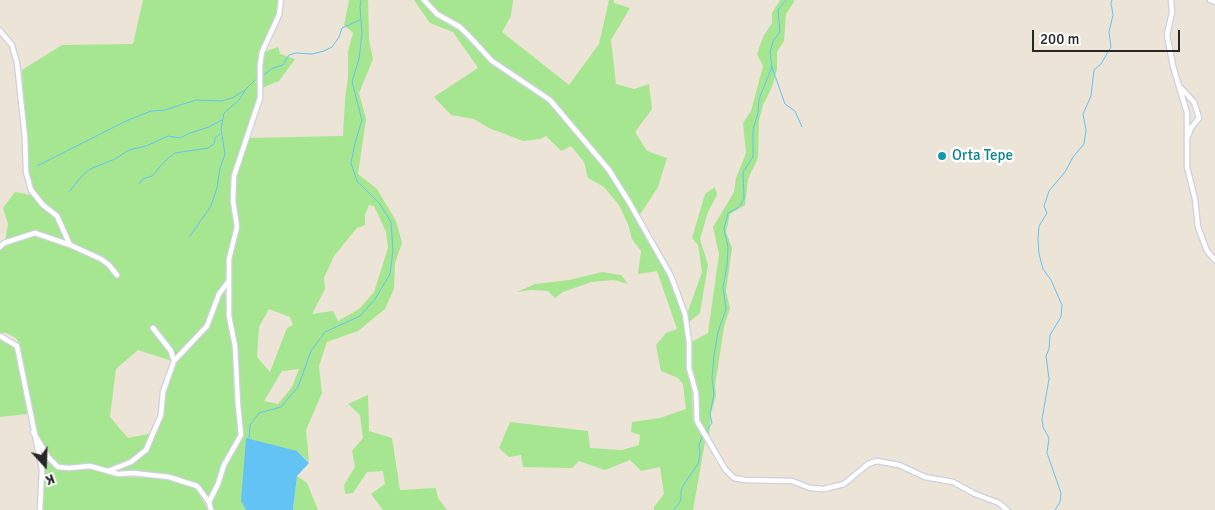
<!DOCTYPE html>
<style>
body{margin:0}
#map{position:relative;width:1215px;height:510px;overflow:hidden;background:#ebe4d7;font-family:Signika,sans-serif}
canvas{display:block}
.north{position:absolute;left:20px;top:440px;width:50px;height:50px;-webkit-text-stroke:4px #fff;paint-order:stroke;rotate:160deg;font-size:14px;font-weight:700;line-height:20px;text-align:center;color:#272727}
.north::after{content:'';display:block;margin:auto;width:18px;height:22px;background:#272727;clip-path:polygon(50% 0,100% 100%,50% 72%,0 100%)}
.scale{position:absolute;left:1032px;top:30px;width:148px;height:22px;box-sizing:border-box;border:2px solid #272727;border-top:0;padding-left:6px;font-size:15px;line-height:18px;white-space:nowrap;color:#272727;-webkit-text-stroke:4px #fff;paint-order:stroke}
</style>
<div id="map">
<canvas width="1215" height="510"></canvas>
<div class="north">K</div>
<div class="scale">200 m</div>
</div>
<script>
const ctx = document.querySelector('canvas').getContext('2d');
ctx.lineJoin = 'round';
function fillPath(path, color) { ctx.fillStyle = color; ctx.fill(path, 'evenodd'); }
const poly = rows => new Path2D(rows.map(r => 'M' + r).join(''));
function trace(path, color, width, dash) { ctx.strokeStyle = color; ctx.lineWidth = width; ctx.lineCap = dash ? 'butt' : 'round'; ctx.setLineDash(dash || []); ctx.stroke(path); }
function label(font, color, halo, rows, align = 'center') {
  ctx.font = font + ' Signika,sans-serif'; ctx.lineWidth = 5; ctx.setLineDash([]); ctx.textBaseline = 'middle'; ctx.strokeStyle = halo; ctx.fillStyle = color; for (const [text, x, y, turn = 0] of rows) {
    ctx.save(); ctx.translate(x, y); ctx.rotate((+turn || 0) * Math.PI / 180); ctx.textAlign = isNaN(turn) ? turn : align; if (halo) ctx.strokeText(text, 0, 0); ctx.fillText(text, 0, 0); ctx.restore();
  }
}
fillPath(poly([
 [143,0,278,0,277,15,259,52,257,65,258,98,231,175,231,202,235,227,227,259,227,278,217,293,205,326,174,358,172,350,154,326,151,328,170,352,172,361,138,350,116,369,110,417,128,438,153,433,145,449,131,460,108,470,91,464,69,467,58,465,49,456,35,432,20,345,16,338,6,333,0,333,0,249,5,245,35,235,69,246,110,264,71,244,59,214,44,204,33,189,28,171,22,70,62,45,133,44],
 [349,0,368,0,369,40,373,59,359,93,366,119,358,174,377,189,396,221,402,243,395,263,394,289,385,309,358,331,327,342,319,366,322,393,306,430,309,462,297,451,241,500,246,510,213,510,210,503,226,465,243,435,231,316,231,259,239,226,235,200,235,176,247,138,343,136,345,99,348,77,348,51,353,33,344,25],
 [369,205,374,206,386,232,388,248,374,292,359,309,338,321,333,311,312,314,325,289,324,278,334,256,357,228,365,225,365,215],
 [269,309,290,317,293,325,287,328,270,372,257,357,259,327],
 [299,369,292,387,278,404,264,401,282,371],
 [414,0,421,0,435,16,459,31,491,63,547,101,606,171,627,203,666,273,674,289,683,317,687,342,687,367,692,392,693,420,705,442,693,510,654,510,654,507,664,494,660,467,641,471,630,460,605,470,579,461,572,468,523,467,521,455,509,457,499,448,510,422,588,431,590,448,622,450,639,445,640,435,631,432,632,422,660,418,686,409,683,384,678,378,661,371,656,345,666,333,677,329,657,271,638,274,641,251,632,239,628,224,619,205,604,187,588,178,584,162,571,146,561,151,546,136,540,139,523,141,489,128,474,119,451,115,434,97,478,68,453,32,430,23],
 [427,0,513,0,511,16,502,32,569,85,599,44,609,0,614,0,614,3,630,8,611,40,616,84,634,89,649,84,652,109,635,132,647,151,667,158,658,187,639,216,632,202,567,116,551,98,494,60,470,35,438,13],
 [780,0,794,0,794,2,786,14,784,41,777,52,777,69,772,87,763,105,759,121,758,158,748,179,745,205,730,214,726,232,732,248,726,291,730,308,724,327,715,386,716,396,711,413,709,439,698,420,691,368,691,342,708,333,719,254,713,227,734,192,736,178,746,153,743,123,751,111,763,66,757,54,763,37,772,23,772,13],
 [278,47,280,54,295,59,279,81,262,88,262,65,264,52],
 [715,187,717,195,708,212,700,239,708,265,700,313,688,323,687,314,702,272,698,245,692,238,705,194],
 [15,192,30,195,32,194,56,218,67,242,35,231,5,241,8,224,3,208],
 [602,272,621,275,628,284,614,280,591,282,563,292,555,298,548,291,531,290,517,292,535,284,569,280],
 [225,290,227,321,233,348,234,398,239,436,208,500,199,485,180,478,169,475,118,473,111,471,148,451,163,417,165,391,175,363,209,328,221,295],
 [0,338,15,348,27,414,0,417],
 [368,395,369,431,392,438,400,490,436,488,438,498,447,510,383,510,371,494,385,484,383,471,367,472,353,493,345,494,344,485,355,467,352,451,363,438,360,415,348,404],
 [38,445,47,461,56,469,68,471,90,468,121,477,167,478,196,488,208,510,41,510,43,497,43,468],
 [297,476,307,483,318,510,293,510]
]), '#a7e690');
fillPath(poly([
 [246,438,297,451,309,463,297,476,293,510,246,510,241,501]
]), '#63c3f5');
trace(poly([
 [772,67,785,104,795,111,802,127],
 [262,76,273,68,283,65,289,55,296,53,312,54,324,51,332,47,339,37,342,28,360,20],
 [37,166,126,121,151,111,165,110,196,100,221,101,232,98,245,90,255,80],
 [139,184,143,179,152,176,166,160,175,153,208,148,214,144,215,138,220,134],
 [70,191,81,177,90,169,115,159,129,150,146,146,168,136,180,138,190,133,209,127,222,120],
 [190,236,211,206,217,188,220,168,225,154,221,129,224,113,239,100,245,91],
 [706,431,712,423,710,414,714,394,712,378,714,355,718,332,726,309,723,287,727,266,728,247,724,229,728,213,739,207,744,199,743,172,753,157,753,130,758,113,759,99,772,67,770,53,773,41,780,32,778,10,786,0],
 [249,439,250,425,259,413,281,407,298,387,311,351,325,332,360,316,375,299,390,274,393,250,391,222,380,204,357,181,351,163,355,143,362,120,352,82,359,59,362,33,360,7,361,0],
 [674,510,681,500,681,490,684,484,698,464,700,454,699,445,703,434],
 [1055,510,1060,502,1061,493,1047,453,1049,438,1043,427,1042,419,1049,379,1046,356,1049,349,1050,335,1061,317,1062,305,1051,280,1043,269,1039,254,1038,239,1039,226,1047,213,1044,206,1049,191,1065,172,1073,157,1084,144,1086,130,1083,114,1091,96,1094,70,1101,64,1111,47,1109,32,1113,15,1111,3,1112,0]
]), '#63c3f5', 1);
const minor = poly([
 [424,0,437,14,460,27,469,36,492,61,550,100,609,170,629,202,671,276,685,314,689,342,689,368,696,393,697,421,725,469,734,478,745,480,792,481,810,488,824,489,844,484,868,464,877,461,899,465,925,477,953,482,975,494,999,503,1007,510],
 [1171,0,1172,12,1167,35,1173,66,1187,113,1187,167,1195,199,1198,227,1207,251,1215,260],
 [1210,0,1215,2],
 [0,31,12,45,17,63,25,138,26,172,31,190,43,205,57,216,70,245],
 [1181,88,1194,102,1199,118,1191,128,1188,136],
 [0,247,4,243,35,233,70,245,101,259,109,265,117,275],
 [0,336,17,346,42,469,40,510],
 [174,361,207,326,219,294,228,282],
 [33,432,48,457,58,467,69,468,90,466,118,474,133,473,169,477,197,486,209,502,211,510],
 [108,471,131,462,146,450,161,415,163,392,174,361,171,351,153,328],
 [209,502,218,484,224,465,241,435,238,405,235,346,229,316,229,259,237,227,233,201,234,176,260,98,260,65,262,52,279,15,281,0]
]);
trace(minor, '#cdcfe2', 7);
trace(minor, '#fff', 4.5);
for (const [x, y, r, color] of [
 [942,156,5,"#0f9aa8"]
]) { const dot = new Path2D(); dot.arc(x, y, r, 0, 2 * Math.PI); ctx.fillStyle = color; ctx.fill(dot); trace(dot, '#fff', 2); }
label('15px', '#0d838f', '#fff', [
 ["Orta Tepe",952,156]
], 'left');
</script>
